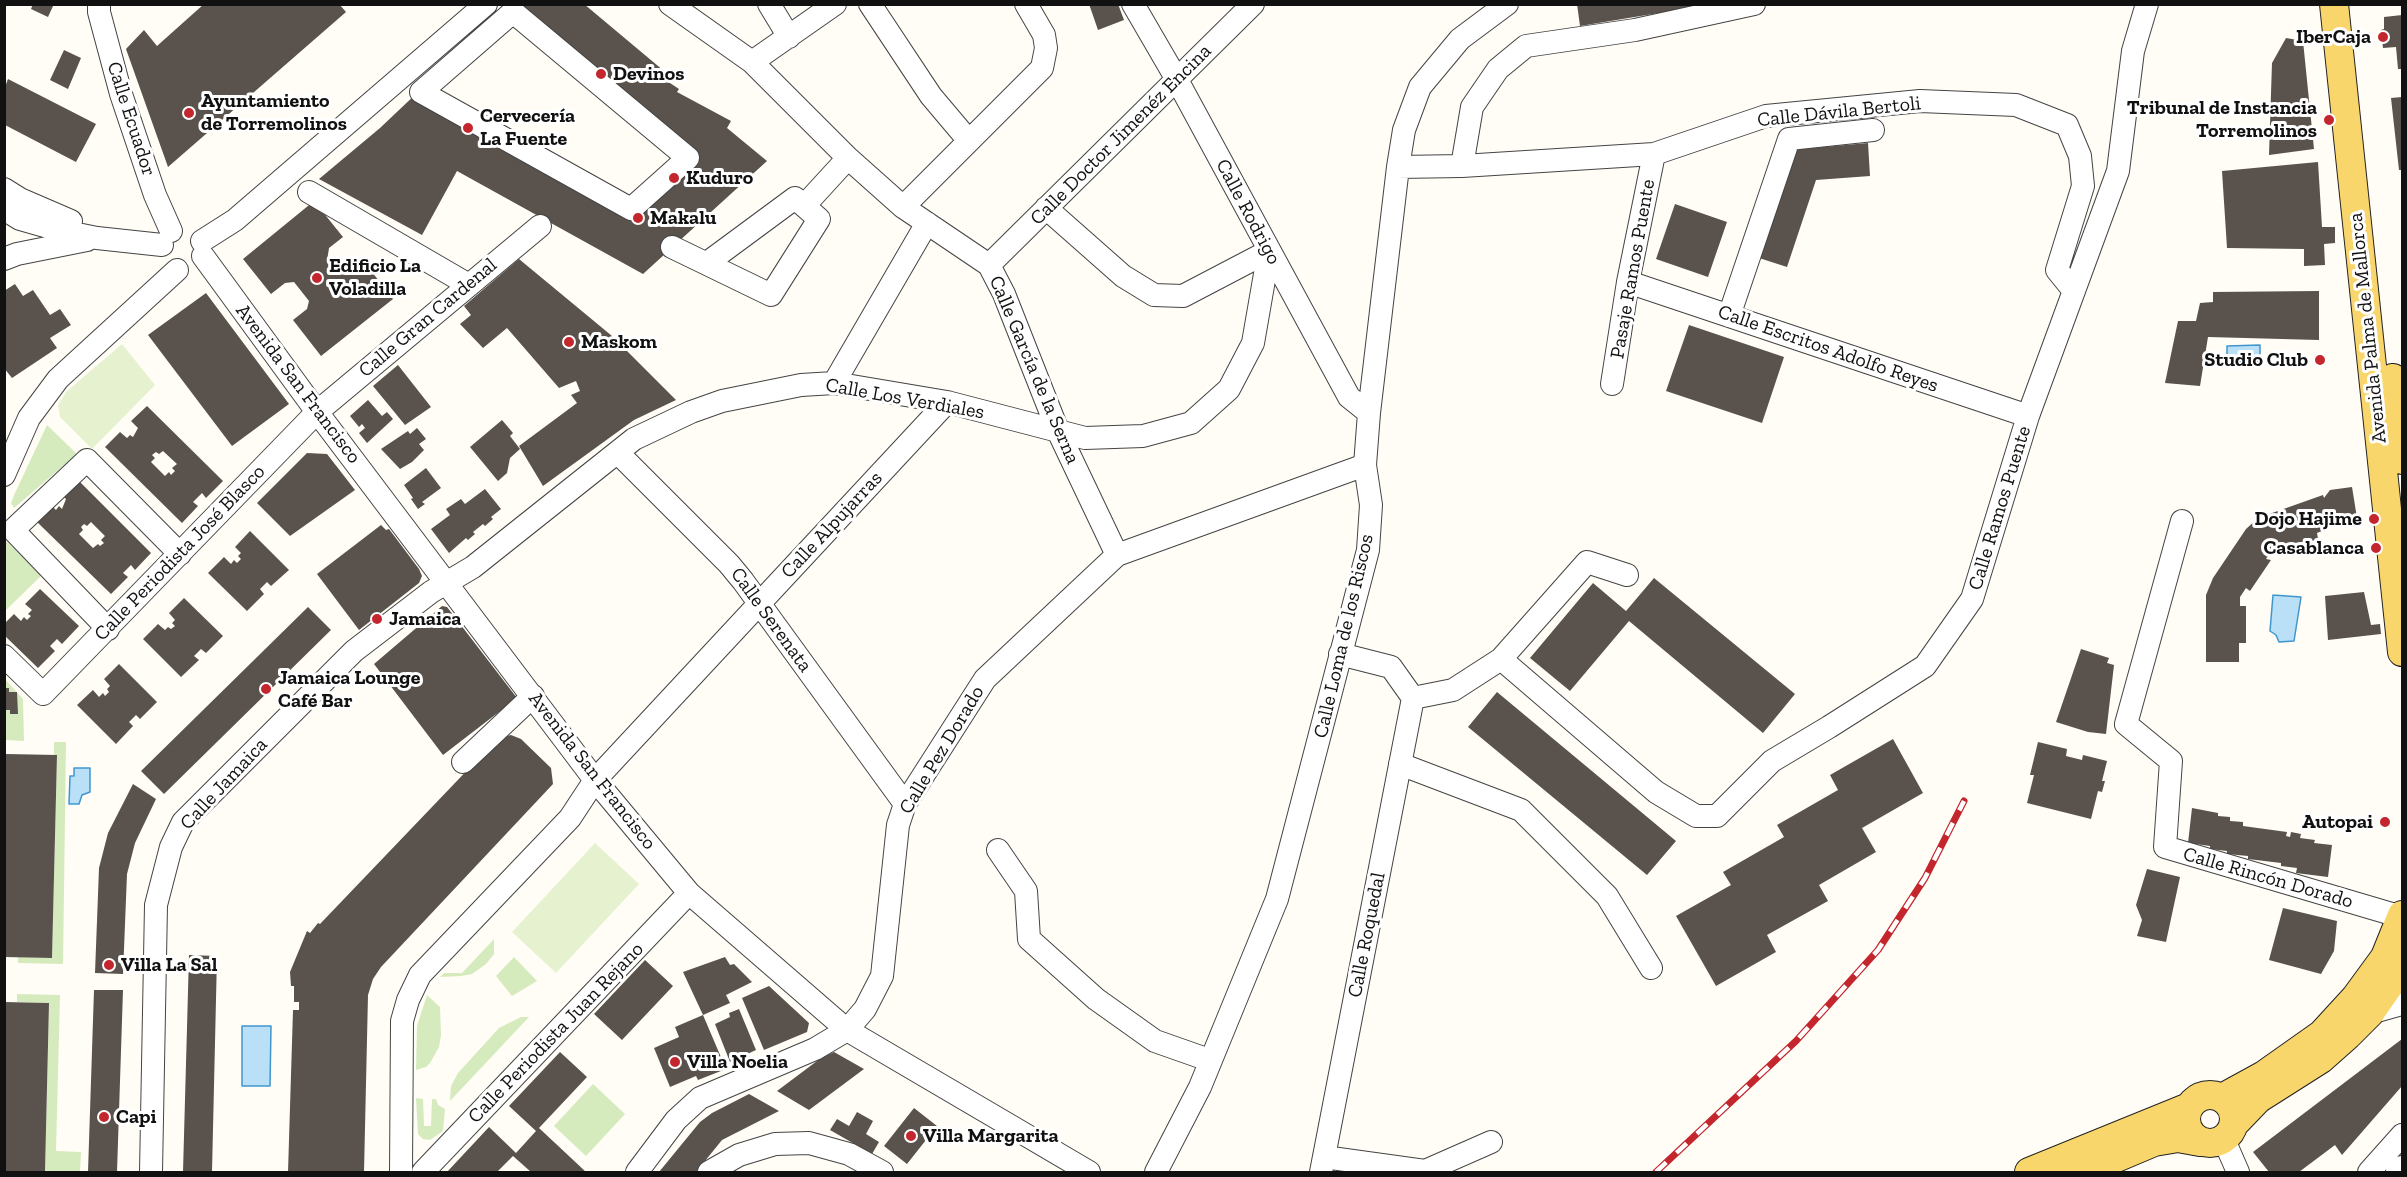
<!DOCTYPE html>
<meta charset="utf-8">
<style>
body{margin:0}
#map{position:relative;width:2407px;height:1177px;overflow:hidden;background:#fffdf5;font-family:"Zilla Slab",serif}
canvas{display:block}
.frame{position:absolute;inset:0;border:6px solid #111;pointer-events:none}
</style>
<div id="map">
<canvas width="2407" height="1177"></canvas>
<div class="frame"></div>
</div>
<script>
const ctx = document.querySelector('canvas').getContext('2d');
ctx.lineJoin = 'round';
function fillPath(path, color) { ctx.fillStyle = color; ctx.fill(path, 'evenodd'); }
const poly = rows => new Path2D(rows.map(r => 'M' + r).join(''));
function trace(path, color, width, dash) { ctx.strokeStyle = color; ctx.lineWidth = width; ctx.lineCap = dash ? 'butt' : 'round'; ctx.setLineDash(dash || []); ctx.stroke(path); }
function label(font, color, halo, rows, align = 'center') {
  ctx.font = font + ' "Zilla Slab",serif'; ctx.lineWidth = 6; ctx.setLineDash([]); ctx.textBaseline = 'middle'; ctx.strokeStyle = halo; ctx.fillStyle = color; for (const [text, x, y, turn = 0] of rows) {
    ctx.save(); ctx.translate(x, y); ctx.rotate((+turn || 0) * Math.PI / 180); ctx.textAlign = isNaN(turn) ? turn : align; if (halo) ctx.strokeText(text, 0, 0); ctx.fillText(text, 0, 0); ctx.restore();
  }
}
fillPath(poly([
 [47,425,77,454,14,508,11,503,15,493],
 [5,540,42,575,5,611],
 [4,678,23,699,24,741,5,740],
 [54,742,66,742,63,964,18,963,18,957,52,958,57,755,54,755],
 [494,939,494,954,486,964,472,974,461,976,440,977,444,973,462,973],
 [514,957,537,981,512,996,496,976],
 [17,994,60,995,56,1151,81,1152,80,1172,45,1172,49,1003,17,1002],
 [427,995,440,1007,441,1035,439,1047,430,1063,426,1067,416,1070,417,1026],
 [521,1017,529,1017,450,1101,451,1086,458,1073,499,1028],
 [593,1084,625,1114,586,1156,554,1126],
 [416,1098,423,1099,424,1126,431,1126,432,1099,436,1099,438,1105,445,1109,443,1131,430,1140,423,1139,418,1134]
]), '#d5ebbd');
fillPath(poly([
 [122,344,155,385,92,449,60,417,58,405,66,392],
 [595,843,639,884,556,973,512,932]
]), '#e6f2cf');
const water = poly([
 [2260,345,2260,361,2227,362,2227,346,2260,345],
 [2273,595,2301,597,2294,641,2279,642,2276,635,2270,631,2273,595],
 [74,768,90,768,90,792,82,795,79,804,69,804,70,776,74,776,74,768],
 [242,1026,271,1026,270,1086,242,1086,242,1026]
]);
fillPath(water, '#b9e0f7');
trace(water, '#3f96cf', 1.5);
fillPath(poly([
 [33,4,54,4,48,17,31,9],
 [204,4,339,4,346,12,168,167,126,49,144,30,157,46],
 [521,4,584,4,664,71,661,77,679,89,677,92,731,121,727,128,767,161,643,274,457,171,422,235,319,179,380,128,418,92,631,209,689,158],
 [1089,4,1118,4,1124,20,1098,30],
 [1577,4,1701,4,1701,6,1580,26],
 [2402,15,2402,69,2398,69,2396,47,2383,48,2381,30,2384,29,2384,17],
 [2286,38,2303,41,2314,149,2269,155,2272,63],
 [64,50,81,58,68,89,50,80],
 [8,79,96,124,76,162,5,125,5,87],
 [2402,97,2402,170,2399,170,2391,98],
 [1868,143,1870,176,1816,180,1787,267,1756,257,1790,150],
 [2318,162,2322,227,2335,227,2335,243,2324,244,2325,265,2304,266,2304,249,2227,248,2222,171],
 [314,201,343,237,329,248,327,261,330,264,333,261,338,268,335,271,337,273,350,274,365,263,393,299,321,356,293,320,307,309,309,301,294,282,285,283,271,294,243,259],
 [1675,204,1727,222,1708,277,1656,259],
 [519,259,612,336,676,400,634,420,543,486,519,446,577,403,571,395,580,391,576,381,559,388,507,328,483,348,460,324,471,315,464,306],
 [15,284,23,296,33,290,50,315,60,309,71,325,50,338,57,348,12,378,4,368,4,291],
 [2319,291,2319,340,2208,337,2200,386,2165,383,2178,321,2196,321,2200,303,2213,302,2213,292],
 [206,293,289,404,232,446,148,335],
 [1689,325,1784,357,1762,423,1666,391],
 [398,365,431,407,405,425,373,386],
 [368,400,382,416,387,412,393,419,367,443,359,433,365,428,362,424,359,427,350,416],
 [147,406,223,481,206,498,202,493,193,502,198,506,182,523,105,447,120,432,127,438,130,435,133,437,138,428,131,421],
 [163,451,177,464,172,468,175,471,171,475,169,472,165,476,151,462,155,458,152,455,156,452,159,454],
 [502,420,513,433,510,436,520,449,510,458,507,473,498,481,470,447],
 [417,428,426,439,419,444,424,450,412,462,400,469,381,449,408,431,410,434],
 [307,453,327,454,355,490,290,536,257,503],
 [426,468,441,488,422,502,425,504,418,509,411,499,413,498,404,485],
 [75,477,151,553,135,570,131,565,123,573,128,577,111,594,34,519,49,503,56,510,59,506,62,509,66,499,60,493],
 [91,522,105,536,101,540,104,543,100,546,98,544,93,548,79,534,83,530,81,527,84,524,87,526],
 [2352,487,2357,518,2331,519,2334,526,2317,533,2318,539,2284,550,2282,546,2272,550,2266,559,2271,560,2250,591,2246,588,2240,597,2240,606,2246,606,2246,643,2239,643,2239,662,2206,662,2206,595,2213,578,2246,529,2258,518,2323,495,2324,498,2330,490],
 [485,489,501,509,491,517,493,519,485,526,483,524,473,532,475,534,468,540,466,538,449,553,431,529,450,515,446,509,461,499,465,504],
 [381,525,386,530,389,529,419,569,422,576,419,583,359,630,317,574],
 [250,531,289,570,271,586,267,582,260,589,264,594,247,611,208,573,224,557,231,564,234,560,237,563,241,559,238,556,241,553,235,547],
 [1654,578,1795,694,1763,733,1629,621,1570,691,1530,658,1593,583,1626,611],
 [40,589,79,626,62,644,57,639,50,646,55,651,38,668,4,635,4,624,14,614,21,621,24,617,27,620,31,616,28,614,32,610,25,604],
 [2364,592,2371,625,2380,624,2381,634,2328,640,2325,596],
 [184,598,223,636,206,653,201,649,194,656,199,660,181,677,143,639,158,624,165,630,168,627,171,629,175,626,172,623,175,620,169,613],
 [442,606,447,607,517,698,443,755,374,664],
 [308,607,331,630,164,794,141,771],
 [2081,649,2109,658,2107,663,2114,665,2106,734,2088,732,2056,722],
 [119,664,157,702,140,719,136,715,129,722,133,726,116,744,77,705,93,690,99,697,103,693,105,696,109,692,107,689,110,686,104,679],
 [5,688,9,688,9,692,17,692,18,714,10,714,10,710,5,710],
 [1497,692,1676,841,1647,875,1468,727],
 [511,735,521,739,551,768,553,784,381,967,373,979,368,995,364,1172,288,1172,293,1010,299,1010,299,1002,294,1002,294,986,291,986,290,972,307,931,310,933,318,923,320,924,498,738],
 [1893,739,1923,793,1862,828,1876,852,1819,885,1828,901,1767,935,1776,952,1716,986,1676,916,1731,885,1723,872,1784,837,1777,825,1838,790,1830,775],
 [2038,742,2067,749,2066,756,2082,760,2083,755,2107,761,2102,781,2105,781,2102,792,2098,791,2091,819,2027,803,2034,775,2030,775],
 [6,754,57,755,52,958,4,957],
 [133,784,156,799,135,843,127,874,123,974,95,973,99,868,108,833],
 [2192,808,2218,813,2218,816,2230,817,2230,821,2243,822,2243,826,2287,832,2286,836,2290,837,2291,832,2301,834,2300,838,2315,840,2314,843,2332,845,2328,877,2296,873,2297,868,2281,866,2281,863,2248,859,2248,856,2227,854,2227,851,2210,849,2210,846,2188,843],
 [2147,869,2180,877,2166,942,2137,936,2142,920,2136,905],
 [2283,908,2337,921,2334,951,2321,974,2269,960],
 [189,955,217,956,212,1172,183,1172],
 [725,957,730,965,734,964,752,982,726,995,730,1003,703,1015,683,972],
 [645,960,673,986,622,1040,594,1014],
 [769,986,809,1023,807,1032,764,1050,742,998],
 [94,990,123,990,117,1172,88,1172],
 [4,1002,49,1003,45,1172,4,1172],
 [739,1009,756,1050,730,1062,715,1024,730,1017,729,1013],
 [703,1015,726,1069,698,1080,696,1076,670,1087,654,1048,679,1037,675,1027],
 [2402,1039,2402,1086,2342,1155,2335,1145,2299,1172,2269,1172,2253,1152],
 [560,1052,587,1077,539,1128,586,1172,531,1172,513,1156,497,1172,447,1172,489,1127,516,1153,536,1131,509,1106],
 [834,1052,864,1069,809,1110,777,1091,821,1058],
 [749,1094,779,1111,722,1140,696,1172,659,1172,700,1122,712,1113],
 [914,1108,937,1126,907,1164,884,1146],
 [857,1112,873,1121,866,1134,879,1142,872,1154,830,1130,837,1119,849,1126]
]), '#5a524d');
const minor = poly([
 [99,4,99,12,121,94,155,195,171,231],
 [670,4,752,62,848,158,903,207,989,265,1004,294,1058,431,1117,555],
 [769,4,789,37],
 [870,4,931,96,969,141],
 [1133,4,1176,78,1349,397,1369,413],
 [513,12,688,158,631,209,421,92,513,12],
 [752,62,835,4],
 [1462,166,1472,107,1498,69,1526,46,1635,30,1754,4],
 [1398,167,1462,166,1654,154,1766,116,1920,101,2016,105,2067,125,2080,156,2083,186,2057,270,2074,291],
 [4,189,20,199,71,221],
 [309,192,469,285],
 [804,206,848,158],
 [903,207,1042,68,1046,48,1044,35,1026,4],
 [1046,208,1123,276,1154,295,1183,296,1269,251],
 [4,209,20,219,62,231,97,238,162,245],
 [202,241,235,220,486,4],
 [672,247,771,295,819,219,795,198,707,263],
 [203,256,317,412,595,780,689,893,847,1030,1089,1172],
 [4,259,17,254,87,240],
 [989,265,1253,4],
 [1628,282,2028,416],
 [1729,316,1789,139,1873,130],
 [834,383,927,223],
 [1612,384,1628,282,1654,154],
 [618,453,729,564,743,581,905,804],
 [4,475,29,418,58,379,177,270],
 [2182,521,2126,724,2171,761,2165,847,2402,917],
 [108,629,13,530,87,460,180,554],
 [1340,654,1391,667,1413,698,1453,690,1501,659,1656,792,1696,816,1717,816,1772,761,1829,727,1925,666,1972,599,2028,416,2118,171,2133,51,2147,4],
 [4,656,43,694,317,412,540,226],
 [1501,659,1587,562,1627,575],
 [463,762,533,696],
 [1400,764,1521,810,1607,896,1651,968],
 [998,850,1026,891,1029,939,1096,999,1155,1041,1209,1060],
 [2370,1013,2402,1004],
 [2224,1140,2238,1172],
 [1324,1157,1425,1171,1491,1142],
 [151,1172,156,905,171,847,183,822,354,651,431,592,473,567,634,439,691,412,722,401,801,385,834,383,947,402,1085,438,1143,436,1191,423,1229,389,1253,343,1269,251],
 [401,1172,402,1021,408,1000,420,975,570,818,595,780,947,402],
 [423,1172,689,893],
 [637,1172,676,1120,700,1098,815,1049,847,1030,865,1009,882,976,898,825,905,804,985,679,1117,555,1365,465],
 [709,1172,739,1155,775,1144,809,1143,849,1154,882,1172],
 [1156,1172,1200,1087,1277,899,1368,550,1371,505,1365,465,1369,413,1398,167,1404,130,1420,87,1460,39,1507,4],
 [1321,1172,1413,698],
 [2369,1172,2402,1135],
 [2397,1172,2402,1167]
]);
const major = poly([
 [2334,4,2402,652],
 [2393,378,2402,460],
 '2186 1119a24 24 0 1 1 48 0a24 24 0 1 1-48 0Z',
 [2222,1098,2264,1075,2322,1034,2355,998,2385,957,2402,915],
 [2234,1124,2258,1099,2321,1059,2348,1035,2370,1013,2402,967],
 [2029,1172,2189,1107],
 [2083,1172,2154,1142,2178,1138,2200,1142]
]);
trace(minor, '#444', 24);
trace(major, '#222', 30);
trace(minor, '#fff', 22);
trace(major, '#f9d66b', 28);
const rail = poly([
 [1656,1172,1796,1041,1878,950,1925,878,1964,801]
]);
trace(rail, '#c4262e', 7);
trace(rail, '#fff', 4.5, [14]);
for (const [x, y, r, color] of [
 [2383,37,6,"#c4262e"],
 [601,74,6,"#c4262e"],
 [189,113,6,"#c4262e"],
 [2329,120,6,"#c4262e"],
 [468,128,6,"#c4262e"],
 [674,178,6,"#c4262e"],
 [638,218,6,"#c4262e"],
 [317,278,6,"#c4262e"],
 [569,342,6,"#c4262e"],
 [2320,360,6,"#c4262e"],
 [2374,519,6,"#c4262e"],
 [2376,548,6,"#c4262e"],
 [377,619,6,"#c4262e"],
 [266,689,6,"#c4262e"],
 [2385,822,6,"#c4262e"],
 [109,965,6,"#c4262e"],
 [675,1062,6,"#c4262e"],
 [104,1117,6,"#c4262e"],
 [911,1136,6,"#c4262e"]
]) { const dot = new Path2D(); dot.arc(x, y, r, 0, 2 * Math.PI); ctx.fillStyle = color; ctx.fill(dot); trace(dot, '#fff', 2); }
label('bold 20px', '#111', '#fff', [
 ["IberCaja",2371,37,"right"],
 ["Devinos",613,74],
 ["Ayuntamiento",201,101],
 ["de Torremolinos",201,124],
 ["Tribunal de Instancia",2317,108,"right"],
 ["Torremolinos",2317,131,"right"],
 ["Cervecería",480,116],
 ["La Fuente",480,139],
 ["Kuduro",686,178],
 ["Makalu",650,218],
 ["Edificio La",329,266],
 ["Voladilla",329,289],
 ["Maskom",581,342],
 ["Studio Club",2308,360,"right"],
 ["Dojo Hajime",2362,519,"right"],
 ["Casablanca",2364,548,"right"],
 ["Jamaica",389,619],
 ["Jamaica Lounge",278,678],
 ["Café Bar",278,701],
 ["Autopai",2373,822,"right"],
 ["Villa La Sal",121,965],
 ["Villa Noelia",687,1062],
 ["Capi",116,1117],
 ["Villa Margarita",923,1136]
], 'left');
label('20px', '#111', '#fff', [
 ["Calle Dávila Bertoli",1839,112,-6],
 ["Calle Ecuador",131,119,72],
 ["Calle Doctor Jimenéz Encina",1121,135,-45],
 ["Calle Rodrigo",1248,212,62],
 ["Pasaje Ramos Puente",1633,269,-80],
 ["Calle Gran Cardenal",428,318,-40],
 ["Avenida Palma de Mallorca",2368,328,-96],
 ["Calle Escritos Adolfo Reyes",1828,349,19],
 ["Calle García de la Serna",1034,370,67],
 ["Avenida San Francisco",298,384,53],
 ["Calle Los Verdiales",905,399,10],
 ["Calle Ramos Puente",2000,508,-73],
 ["Calle Alpujarras",832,525,-47],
 ["Calle Periodista José Blasco",180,553,-46],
 ["Calle Serenata",771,620,54],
 ["Calle Loma de los Riscos",1344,636,-77],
 ["Calle Pez Dorado",942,750,-59],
 ["Avenida San Francisco",592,771,52],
 ["Calle Jamaica",224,784,-47],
 ["Calle Rincón Dorado",2268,878,16],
 ["Calle Roquedal",1367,935,-79],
 ["Calle Periodista Juan Rejano",556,1033,-46]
]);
</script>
